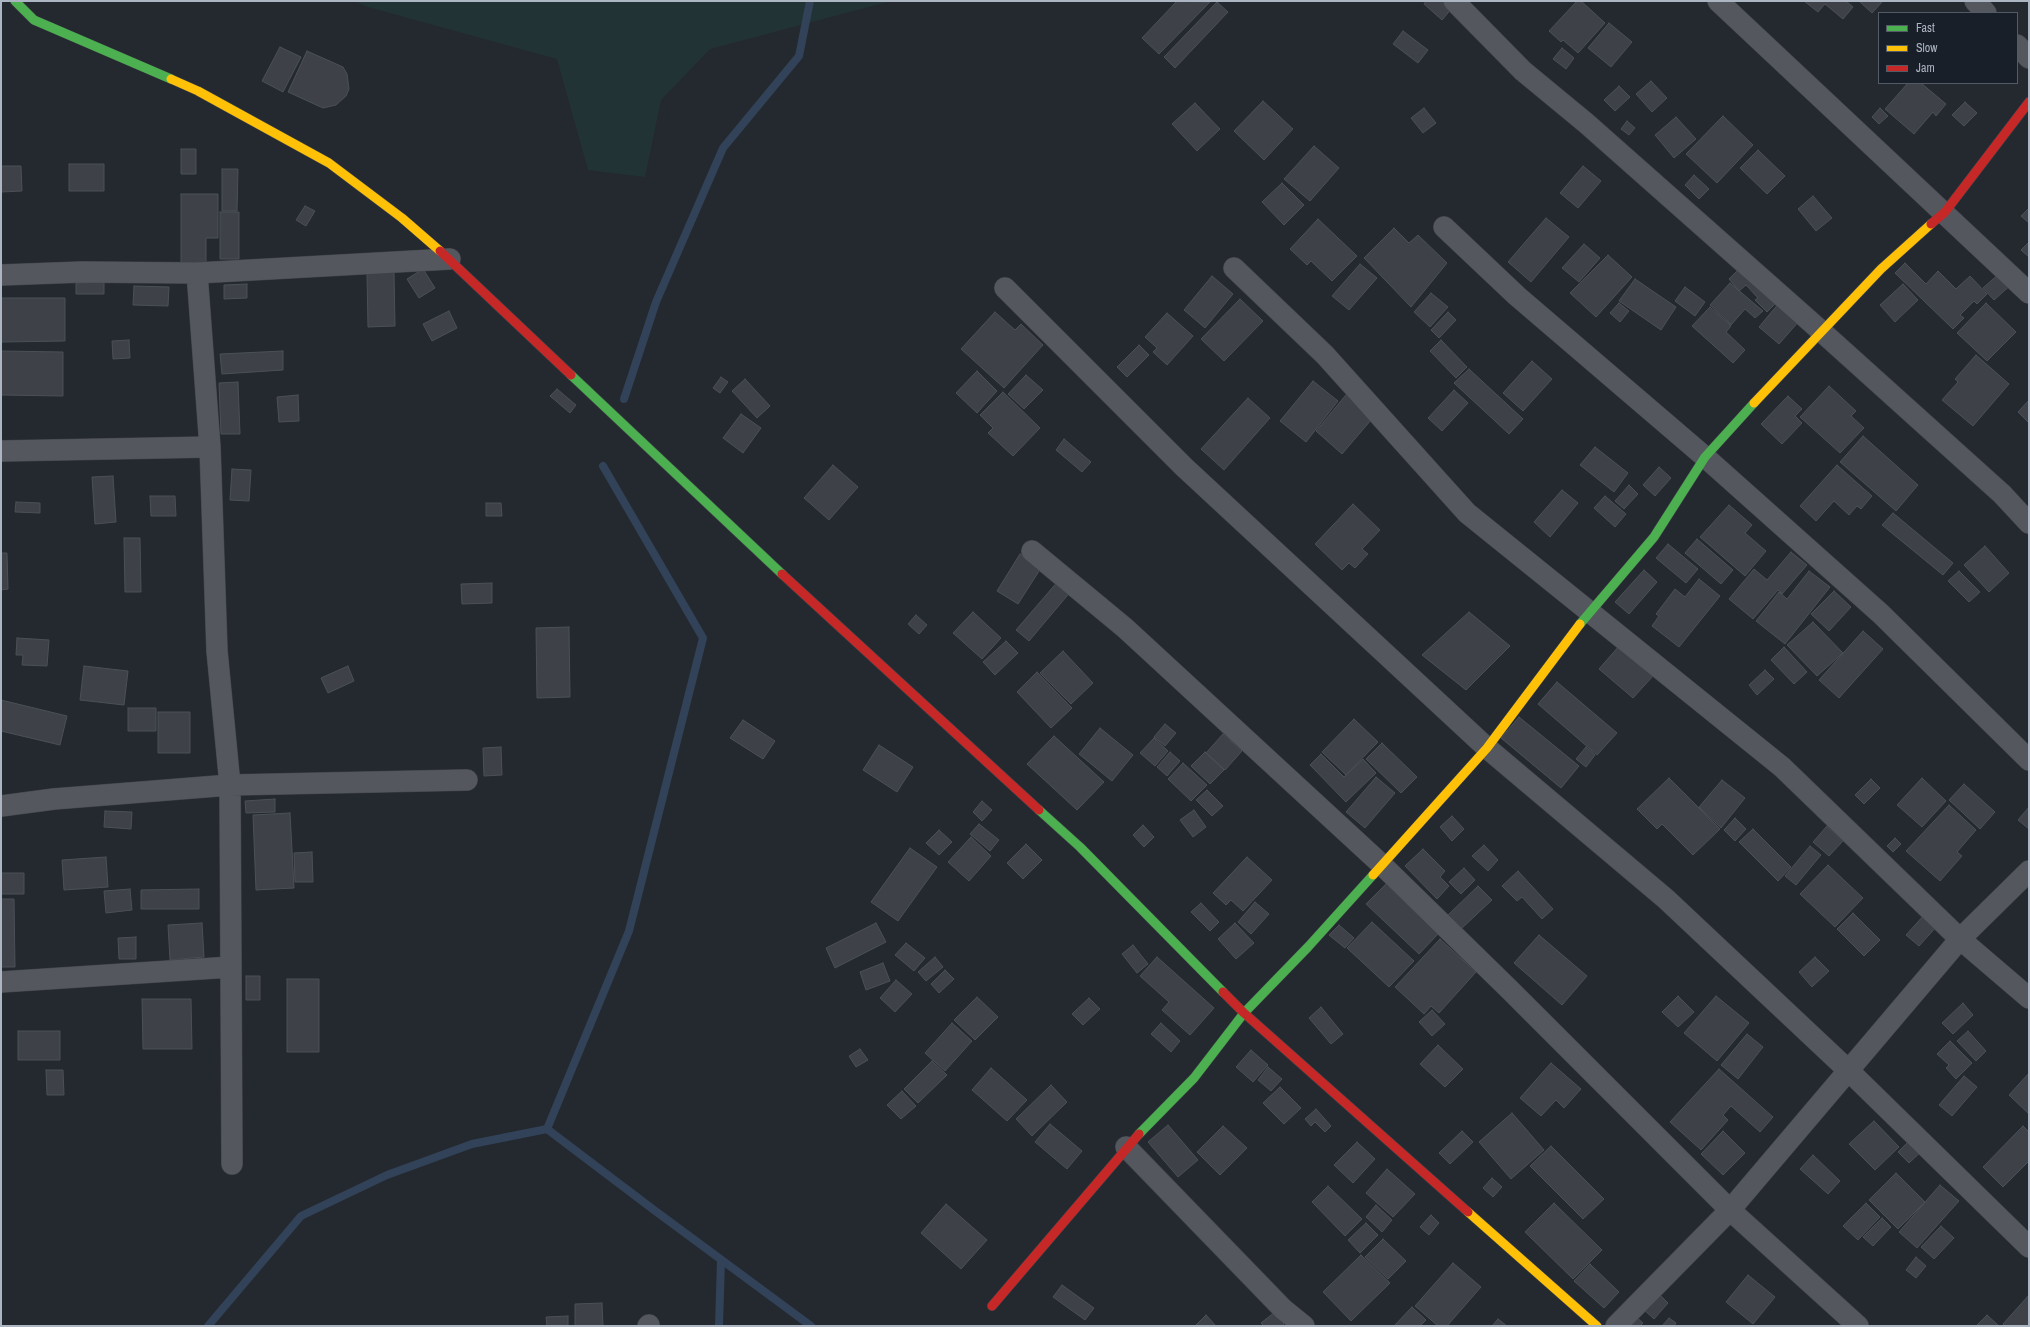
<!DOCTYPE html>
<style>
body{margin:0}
#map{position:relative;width:2030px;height:1327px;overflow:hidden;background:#24292f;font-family:"Archivo Narrow",sans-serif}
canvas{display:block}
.frame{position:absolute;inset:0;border:2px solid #acb5c2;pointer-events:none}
.legend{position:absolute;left:1878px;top:12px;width:140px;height:72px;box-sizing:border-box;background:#181f29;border:1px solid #535b66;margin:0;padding:5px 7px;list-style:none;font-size:12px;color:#acb5c2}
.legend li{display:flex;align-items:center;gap:8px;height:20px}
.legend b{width:20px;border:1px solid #535b66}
</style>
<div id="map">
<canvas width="2030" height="1327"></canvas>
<div class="frame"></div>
<ul class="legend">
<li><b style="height:5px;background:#4caf50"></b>Fast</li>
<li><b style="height:5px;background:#ffc107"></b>Slow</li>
<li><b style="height:5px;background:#c62828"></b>Jam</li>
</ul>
</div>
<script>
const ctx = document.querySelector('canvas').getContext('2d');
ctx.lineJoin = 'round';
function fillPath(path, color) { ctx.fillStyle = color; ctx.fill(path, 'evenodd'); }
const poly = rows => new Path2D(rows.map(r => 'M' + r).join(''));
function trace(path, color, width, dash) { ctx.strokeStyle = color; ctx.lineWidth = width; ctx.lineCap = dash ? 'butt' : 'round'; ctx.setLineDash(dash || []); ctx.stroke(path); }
fillPath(poly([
 [354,1,891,1,710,49,661,100,645,177,588,170,557,59,368,7]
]), '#223335');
trace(poly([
 [624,399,656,302,723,148,799,56,810,1],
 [547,1129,654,1210,811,1326],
 [208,1326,301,1216,387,1175,472,1144,547,1129,629,931,703,638,603,466],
 [719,1326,721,1260]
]), '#324258', 8);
const building = poly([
 [1177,1,1210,2,1159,54,1142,38,1177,1],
 [1426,1,1447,1,1453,7,1442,20,1424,4,1426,1],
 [1577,1,1581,1,1605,23,1578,53,1563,40,1561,42,1549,31,1577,1],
 [1804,1,1846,1,1853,7,1843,19,1825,4,1818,12,1804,1],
 [1859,1,1883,1,1872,13,1859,1],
 [1217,2,1228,12,1175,68,1164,57,1217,2],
 [1609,23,1632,42,1611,67,1588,48,1609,23],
 [1403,31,1428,50,1418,63,1393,44,1403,31],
 [280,47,301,57,283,92,262,81,280,47],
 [1562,48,1574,58,1566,69,1553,59,1562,48],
 [307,51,343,67,347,74,349,89,346,96,336,105,323,108,288,92,307,51],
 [1651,81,1667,98,1652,112,1636,94,1651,81],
 [1908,83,1921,83,1946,104,1936,116,1933,112,1914,134,1885,109,1908,83],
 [1619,86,1630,97,1615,111,1604,100,1619,86],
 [1263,101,1293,129,1264,160,1234,131,1263,101],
 [1965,102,1977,113,1964,126,1952,115,1965,102],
 [1195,103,1220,129,1197,151,1172,124,1195,103],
 [1424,108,1436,123,1423,133,1411,118,1424,108],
 [1880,108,1888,116,1879,124,1872,117,1880,108],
 [1723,116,1753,145,1717,183,1686,154,1723,116],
 [1676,117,1696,139,1674,158,1655,135,1676,117],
 [1627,121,1635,128,1629,135,1621,129,1627,121],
 [1314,146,1339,168,1310,201,1284,179,1314,146],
 [181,149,196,149,196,174,181,174,181,149],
 [1758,150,1785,176,1767,194,1740,168,1758,150],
 [69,164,104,164,104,191,69,191,69,164],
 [1,166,21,166,22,191,1,192,1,166],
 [1583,166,1601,181,1578,208,1560,193,1583,166],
 [222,169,238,169,237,211,222,211,222,169],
 [1694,175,1709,189,1699,199,1685,185,1694,175],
 [1282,183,1304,205,1284,225,1262,202,1282,183],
 [181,194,218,194,218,238,206,238,206,263,181,263,181,194],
 [1813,196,1832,218,1816,231,1798,209,1813,196],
 [305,206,315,211,306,226,296,220,305,206],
 [2029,208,2029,223,2021,216,2029,208],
 [220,212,239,212,239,259,220,259,220,212],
 [1546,218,1569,237,1531,282,1508,262,1546,218],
 [1318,219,1357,256,1332,281,1311,261,1307,265,1290,249,1318,219],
 [1394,228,1409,243,1418,235,1447,263,1411,307,1364,258,1394,228],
 [2029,242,2029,257,2021,250,2029,242],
 [1584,244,1600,258,1579,282,1562,268,1584,244],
 [1608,255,1632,277,1596,317,1570,293,1608,255],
 [1905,263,1926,284,1938,271,1956,289,1970,276,1987,294,1977,304,1974,301,1960,315,1964,318,1953,329,1895,273,1905,263],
 [1360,264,1377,278,1349,310,1332,296,1360,264],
 [1742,266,1777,302,1767,312,1755,300,1758,298,1746,285,1739,291,1729,279,1742,266],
 [423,269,435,288,419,298,407,279,423,269],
 [394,272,395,326,368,327,367,273,394,272],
 [2001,272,2012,284,1994,300,1983,288,2001,272],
 [1212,276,1233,294,1205,328,1184,310,1212,276],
 [1635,279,1676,307,1661,330,1619,301,1635,279],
 [104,282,104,294,76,294,76,283,104,282],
 [1730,283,1763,311,1755,318,1745,309,1731,325,1710,305,1730,283],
 [247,284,247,298,224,299,224,285,247,284],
 [1903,284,1918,300,1895,322,1880,305,1903,284],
 [134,286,169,287,168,306,133,305,134,286],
 [1685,287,1705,302,1695,316,1675,301,1685,287],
 [1431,293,1448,307,1430,327,1414,312,1431,293],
 [1,298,65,298,65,341,1,342,1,298],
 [1240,299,1263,321,1224,361,1201,339,1240,299],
 [1619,303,1629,311,1620,322,1610,313,1619,303],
 [1779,303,1800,320,1779,344,1759,327,1779,303],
 [1986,303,2016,332,1987,361,1957,333,1986,303],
 [1710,307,1731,326,1726,332,1745,350,1733,363,1692,326,1710,307],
 [449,311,457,328,432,341,423,324,449,311],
 [995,312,1015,330,1021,324,1043,345,1004,388,961,349,995,312],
 [1448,312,1456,320,1439,338,1431,330,1448,312],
 [1167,313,1193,336,1167,365,1153,352,1157,348,1145,337,1167,313],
 [129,340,130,358,113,359,112,341,129,340],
 [1441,340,1467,367,1456,378,1430,351,1441,340],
 [1139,345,1149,355,1127,377,1117,367,1139,345],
 [1,351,63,352,63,396,1,395,1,351],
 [283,351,283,370,222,374,220,354,283,351],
 [1976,355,2009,384,1973,426,1942,400,1958,382,1955,379,1976,355],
 [1532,361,1552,379,1523,411,1503,393,1532,361],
 [1469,369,1523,419,1509,434,1454,383,1469,369],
 [977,371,997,391,977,413,956,393,977,371],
 [1026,375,1043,390,1024,409,1008,394,1026,375],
 [721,377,728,382,720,393,713,388,721,377],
 [745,379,770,406,757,418,732,391,745,379],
 [1313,381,1338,401,1306,442,1280,421,1313,381],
 [238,382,240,434,221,434,219,383,238,382],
 [1829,386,1856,411,1851,416,1864,428,1840,453,1800,417,1829,386],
 [557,389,576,405,570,413,550,396,557,389],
 [1350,390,1377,413,1342,454,1316,431,1350,390],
 [1454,390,1468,403,1442,431,1428,418,1454,390],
 [1003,392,1040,428,1013,456,988,433,993,428,980,415,1003,392],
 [298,395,299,421,279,422,277,397,298,395],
 [1788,396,1802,409,1795,416,1802,423,1782,444,1761,424,1788,396],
 [1248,398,1270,418,1224,470,1201,449,1248,398],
 [2029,400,2029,423,2018,412,2029,400],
 [741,414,761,428,743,453,723,438,741,414],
 [1863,436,1918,485,1896,511,1840,462,1863,436],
 [1064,439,1091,462,1082,472,1056,450,1064,439],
 [1595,447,1628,473,1614,492,1580,465,1595,447],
 [833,465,858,487,829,520,804,498,833,465],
 [1837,465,1872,496,1861,509,1857,506,1849,515,1834,501,1816,521,1800,506,1837,465],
 [1659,467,1671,478,1655,496,1643,485,1659,467],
 [232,469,251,470,249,501,230,500,232,469],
 [113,476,116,522,95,524,92,477,113,476],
 [1629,485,1638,494,1624,509,1615,501,1629,485],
 [1562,490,1578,503,1550,537,1534,522,1562,490],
 [150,496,175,496,176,516,151,516,150,496],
 [1605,496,1626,514,1615,527,1594,508,1605,496],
 [16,502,40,503,40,513,15,512,16,502],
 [486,503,501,503,502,516,486,516,486,503],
 [1353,504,1380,530,1362,549,1368,554,1355,568,1349,563,1342,570,1315,544,1353,504],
 [1729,505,1752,525,1745,533,1766,551,1745,576,1700,537,1729,505],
 [1893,513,1953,563,1943,575,1882,525,1893,513],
 [124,538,140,538,141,592,125,592,124,538],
 [1697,539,1733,570,1721,584,1685,553,1697,539],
 [1668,544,1698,569,1686,583,1656,558,1668,544],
 [1985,546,2009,573,1989,592,1964,565,1985,546],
 [1791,552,1807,565,1782,594,1778,590,1753,619,1729,599,1754,569,1767,580,1791,552],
 [1,553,7,553,8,589,1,590,1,553],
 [1020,554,1041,568,1018,604,997,591,1020,554],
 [1644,570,1657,582,1629,614,1615,602,1644,570],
 [1809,571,1830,587,1785,644,1756,621,1779,592,1787,599,1809,571],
 [1959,571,1980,592,1969,602,1948,581,1959,571],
 [1699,579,1720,596,1679,647,1652,626,1659,616,1656,614,1675,589,1685,597,1699,579],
 [1059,580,1072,590,1029,641,1016,630,1059,580],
 [492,583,492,603,462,604,461,584,492,583],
 [1834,591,1851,607,1829,631,1811,614,1834,591],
 [973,612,1001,638,982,659,953,633,973,612],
 [1469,612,1510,646,1466,690,1422,655,1469,612],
 [916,615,927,625,919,634,908,624,916,615],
 [1813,622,1843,653,1817,676,1787,645,1813,622],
 [569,627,570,697,537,698,536,628,569,627],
 [1863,631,1883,649,1839,698,1819,680,1863,631],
 [17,638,49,640,47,666,22,665,23,655,16,655,17,638],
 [1006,641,1018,653,995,675,983,662,1006,641],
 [1619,646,1653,676,1633,698,1599,669,1619,646],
 [1784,647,1807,672,1794,684,1771,660,1784,647],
 [1063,651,1093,683,1071,704,1040,673,1063,651],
 [84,666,128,671,124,705,80,700,84,666],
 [348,666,354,681,328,693,321,678,348,666],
 [1765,670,1774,679,1757,695,1749,685,1765,670],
 [1037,672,1072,708,1051,728,1017,692,1037,672],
 [1557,682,1617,733,1597,755,1538,704,1557,682],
 [1,700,67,716,60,745,1,731,1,700],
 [128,708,156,708,156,731,128,731,128,708],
 [158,712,190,712,190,753,158,753,158,712],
 [1519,717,1579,766,1561,788,1501,738,1519,717],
 [1354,719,1378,742,1346,775,1322,752,1354,719],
 [743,720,775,741,763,759,730,738,743,720],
 [1165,724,1176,733,1165,746,1154,737,1165,724],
 [1100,728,1133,755,1112,781,1079,754,1100,728],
 [1223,734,1242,751,1225,770,1206,753,1223,734],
 [1054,736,1104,782,1077,810,1027,764,1054,736],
 [1154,738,1168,751,1155,766,1140,753,1154,738],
 [1382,743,1417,777,1401,793,1366,759,1382,743],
 [879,745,913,767,897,792,863,770,879,745],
 [501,747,502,775,484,776,483,748,501,747],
 [1586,747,1595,755,1586,767,1576,759,1586,747],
 [1170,752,1180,761,1167,776,1157,767,1170,752],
 [1205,752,1224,770,1210,784,1191,766,1205,752],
 [1321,754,1344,777,1363,759,1376,773,1346,802,1310,765,1321,754],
 [1183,763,1207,785,1191,801,1168,779,1183,763],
 [1376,777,1395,793,1365,828,1346,812,1376,777],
 [1669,778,1720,829,1693,855,1662,824,1657,829,1637,809,1669,778],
 [1922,778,1946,801,1922,827,1897,805,1922,778],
 [1871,779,1880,788,1864,804,1855,795,1871,779],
 [1722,780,1745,798,1721,828,1699,807,1722,780],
 [1964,784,1995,812,1980,829,1949,800,1964,784],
 [1207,790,1223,806,1212,816,1196,800,1207,790],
 [275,799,275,812,246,813,245,801,275,799],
 [982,801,992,810,982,821,973,812,982,801],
 [1949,805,1976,830,1957,852,1962,856,1940,881,1906,851,1949,805],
 [2029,807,2029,829,2018,820,2029,807],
 [1194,810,1206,827,1193,837,1180,820,1194,810],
 [105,811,132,812,131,829,104,827,105,811],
 [290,813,294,888,256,890,253,815,290,813],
 [1452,816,1464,829,1452,841,1440,827,1452,816],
 [1735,818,1746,829,1735,841,1724,830,1735,818],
 [979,824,999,840,990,851,970,834,979,824],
 [1143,825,1154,837,1144,847,1133,835,1143,825],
 [1827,826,1843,841,1829,856,1813,842,1827,826],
 [1753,829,1791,867,1778,881,1739,842,1753,829],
 [939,830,952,842,939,855,926,843,939,830],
 [971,837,991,856,969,881,948,862,971,837],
 [1895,838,1901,844,1893,852,1887,846,1895,838],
 [1026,844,1042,860,1023,879,1007,863,1026,844],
 [1484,845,1498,860,1488,871,1472,856,1484,845],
 [1810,846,1821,855,1796,885,1785,876,1810,846],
 [910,848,937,867,898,921,871,902,910,848],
 [1423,849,1445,871,1440,877,1449,886,1437,899,1405,866,1423,849],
 [312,852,313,882,295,882,294,853,312,852],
 [106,857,108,887,64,890,62,860,106,857],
 [1247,857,1272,880,1243,911,1231,900,1226,905,1213,893,1247,857],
 [1828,865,1863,898,1835,927,1800,894,1828,865],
 [1464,868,1475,880,1461,894,1449,882,1464,868],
 [1518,871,1553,909,1542,919,1522,897,1517,901,1502,886,1518,871],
 [1,873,24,873,24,894,1,894,1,873],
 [1387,883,1439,933,1419,954,1366,904,1387,883],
 [1478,886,1492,900,1461,929,1448,915,1478,886],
 [130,889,132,910,106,913,104,891,130,889],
 [199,889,199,909,141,909,141,890,199,889],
 [1,899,14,899,15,967,1,967,1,899],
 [1255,902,1269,914,1251,934,1238,922,1255,902],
 [1201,903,1219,922,1210,931,1191,912,1201,903],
 [1853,913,1880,940,1864,956,1837,929,1853,913],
 [1925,914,1938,925,1919,946,1906,935,1925,914],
 [1372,922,1414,961,1389,987,1347,948,1372,922],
 [202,923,204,957,170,960,168,925,202,923],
 [876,923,886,942,835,968,826,948,876,923],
 [1235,923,1254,943,1236,959,1218,939,1235,923],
 [1339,925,1354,938,1345,948,1329,935,1339,925],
 [1539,935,1587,976,1562,1005,1514,963,1539,935],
 [136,937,136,959,119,959,118,938,136,937],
 [1440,939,1476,972,1439,1013,1431,1006,1424,1014,1395,987,1440,939],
 [906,943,925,958,914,971,895,955,906,943],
 [1133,945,1148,964,1137,973,1122,954,1133,945],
 [935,957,943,967,926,981,918,972,935,957],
 [1157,957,1214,1008,1190,1035,1162,1010,1169,1002,1140,976,1157,957],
 [1815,957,1829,971,1812,987,1799,972,1815,957],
 [883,963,890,981,866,990,860,972,883,963],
 [945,970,954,979,939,993,931,984,945,970],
 [246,976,260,976,260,1000,246,1000,246,976],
 [287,979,319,979,319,1052,287,1052,287,979],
 [896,980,912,994,895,1012,880,998,896,980],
 [1678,996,1694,1012,1678,1027,1662,1012,1678,996],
 [1716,996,1749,1023,1717,1061,1684,1033,1716,996],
 [977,997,998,1017,975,1040,954,1020,977,997],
 [1089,998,1100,1009,1083,1025,1072,1014,1089,998],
 [142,999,191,999,192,1049,143,1049,142,999],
 [1963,1003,1973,1015,1953,1034,1942,1023,1963,1003],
 [1321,1007,1343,1034,1331,1044,1309,1018,1321,1007],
 [1432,1010,1445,1024,1432,1036,1419,1022,1432,1010],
 [952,1023,972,1041,945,1071,925,1053,952,1023],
 [1161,1023,1180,1041,1171,1052,1151,1034,1161,1023],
 [18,1031,60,1031,60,1060,18,1060,18,1031],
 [1968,1031,1986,1051,1976,1061,1957,1041,1968,1031],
 [1747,1034,1763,1047,1738,1079,1721,1065,1747,1034],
 [1950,1041,1972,1063,1956,1079,1946,1068,1949,1065,1937,1054,1950,1041],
 [1438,1045,1463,1069,1445,1087,1420,1064,1438,1045],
 [860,1049,868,1060,856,1067,849,1056,860,1049],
 [1251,1050,1268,1065,1253,1082,1236,1067,1251,1050],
 [932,1061,947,1075,918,1103,904,1089,932,1061],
 [1551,1063,1581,1089,1564,1108,1556,1100,1541,1116,1520,1098,1551,1063],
 [1268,1067,1282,1079,1271,1091,1258,1080,1268,1067],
 [991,1068,1027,1100,1007,1121,972,1090,991,1068],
 [1719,1069,1773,1117,1760,1132,1731,1106,1723,1115,1728,1120,1701,1150,1670,1122,1719,1069],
 [46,1070,63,1070,64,1095,47,1095,46,1070],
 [2029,1073,2029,1114,2009,1095,2029,1073],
 [1964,1076,1977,1087,1952,1116,1939,1105,1964,1076],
 [1051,1085,1067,1102,1032,1136,1016,1119,1051,1085],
 [1280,1087,1301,1108,1284,1124,1263,1103,1280,1087],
 [902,1091,916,1106,901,1119,887,1105,902,1091],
 [1316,1109,1331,1126,1325,1132,1315,1122,1311,1126,1305,1119,1316,1109],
 [1512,1113,1544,1150,1511,1179,1479,1142,1512,1113],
 [1874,1121,1899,1147,1875,1170,1849,1144,1874,1121],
 [1050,1124,1082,1151,1067,1169,1035,1142,1050,1124],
 [1168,1125,1198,1160,1178,1177,1148,1142,1168,1125],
 [1223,1126,1247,1148,1220,1175,1197,1152,1223,1126],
 [2023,1126,2029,1132,2029,1161,2003,1187,1983,1167,2023,1126],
 [1462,1131,1473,1142,1450,1164,1439,1153,1462,1131],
 [1723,1131,1745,1153,1723,1175,1701,1154,1723,1131],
 [1913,1137,1924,1149,1909,1163,1898,1152,1913,1137],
 [1357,1142,1375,1159,1353,1183,1334,1165,1357,1142],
 [1551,1146,1604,1199,1583,1219,1530,1166,1551,1146],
 [1813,1155,1840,1181,1828,1194,1800,1169,1813,1155],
 [1387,1169,1415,1194,1393,1217,1366,1193,1387,1169],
 [1896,1173,1925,1202,1898,1229,1869,1200,1896,1173],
 [1492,1178,1502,1187,1493,1197,1483,1188,1492,1178],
 [1940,1185,1959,1201,1917,1248,1899,1232,1940,1185],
 [1328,1186,1362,1219,1345,1236,1312,1202,1328,1186],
 [1554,1203,1602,1250,1573,1279,1525,1232,1554,1203],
 [1866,1203,1880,1217,1858,1240,1843,1226,1866,1203],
 [946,1204,987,1240,961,1269,921,1233,946,1204],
 [1376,1205,1392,1220,1382,1232,1366,1217,1376,1205],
 [1431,1215,1439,1223,1429,1235,1420,1227,1431,1215],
 [1882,1218,1891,1227,1873,1246,1863,1237,1882,1218],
 [1366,1223,1378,1235,1360,1253,1348,1240,1366,1223],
 [1941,1226,1954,1238,1934,1259,1921,1247,1941,1226],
 [1383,1239,1406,1261,1388,1279,1365,1257,1383,1239],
 [1361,1255,1390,1283,1351,1321,1323,1292,1361,1255],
 [1916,1257,1926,1266,1916,1278,1906,1270,1916,1257],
 [1453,1263,1481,1287,1447,1326,1438,1326,1415,1306,1453,1263],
 [1590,1264,1619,1292,1604,1308,1574,1281,1590,1264],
 [1748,1275,1775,1297,1753,1324,1726,1302,1748,1275],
 [1062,1285,1094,1308,1085,1320,1053,1297,1062,1285],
 [1657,1292,1668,1303,1654,1319,1642,1308,1657,1292],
 [2029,1295,2029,1326,2005,1326,2003,1324,2029,1295],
 [602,1303,603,1326,575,1326,575,1304,602,1303],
 [1412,1307,1426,1320,1420,1326,1394,1326,1412,1307],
 [1275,1312,1284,1324,1282,1326,1264,1326,1261,1323,1275,1312],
 [1206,1315,1216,1326,1195,1326,1206,1315],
 [1987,1315,1999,1326,1976,1326,1987,1315],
 [568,1316,568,1326,547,1326,546,1317,568,1316],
 [1635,1316,1643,1323,1640,1326,1626,1326,1635,1316],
 [1669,1318,1676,1323,1674,1326,1662,1326,1669,1318],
 [1498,1319,1507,1326,1492,1326,1498,1319]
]);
fillPath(building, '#3e4248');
trace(building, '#4b5058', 1);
const street = poly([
 [1454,1,1523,71,1586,123,1821,331,2002,494,2029,523],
 [1718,1,2029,293],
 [1975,1,1986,13],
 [2017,45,2029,58],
 [1444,227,1517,296,1705,457,1881,614,2029,760],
 [1234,268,1325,355,1467,513,1782,767,1960,939,2029,998],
 [197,273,210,447,217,651,230,785,232,1164],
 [1,275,82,272,197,273,450,259],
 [1005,288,1184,467,1487,748,1666,899,1849,1071,2029,1247],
 [1,451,210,447],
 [1032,551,1125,628,1381,864,1510,990,1730,1210,1858,1326],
 [1,806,54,799,230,785,467,780],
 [1,982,231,967],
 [1126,1147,1283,1309,1304,1326],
 [648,1326,649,1325],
 [1616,1326,1730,1210,1960,939,2029,871]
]);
const fast = poly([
 [15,1,34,20,171,79],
 [571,375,782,574],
 [1580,624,1654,537,1705,457,1754,403],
 [1039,810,1080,847,1223,992],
 [1139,1134,1194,1078,1244,1013,1308,947,1373,875]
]);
const slow = poly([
 [171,79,198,91,329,163,402,218,440,251],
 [1754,403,1881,269,1931,224],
 [1373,875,1487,748,1580,624],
 [1468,1212,1597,1326]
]);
const jam = poly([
 [1931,224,1945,212,2029,102],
 [440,251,571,375],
 [782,574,1039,810],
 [1223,992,1244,1013,1468,1212],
 [992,1306,1139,1134]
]);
trace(street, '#404449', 22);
trace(fast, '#404449', 10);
trace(slow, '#404449', 10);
trace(jam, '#404449', 10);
trace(street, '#54575e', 21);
trace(fast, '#4caf50', 9);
trace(slow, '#ffc107', 9);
trace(jam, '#c62828', 9);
</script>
